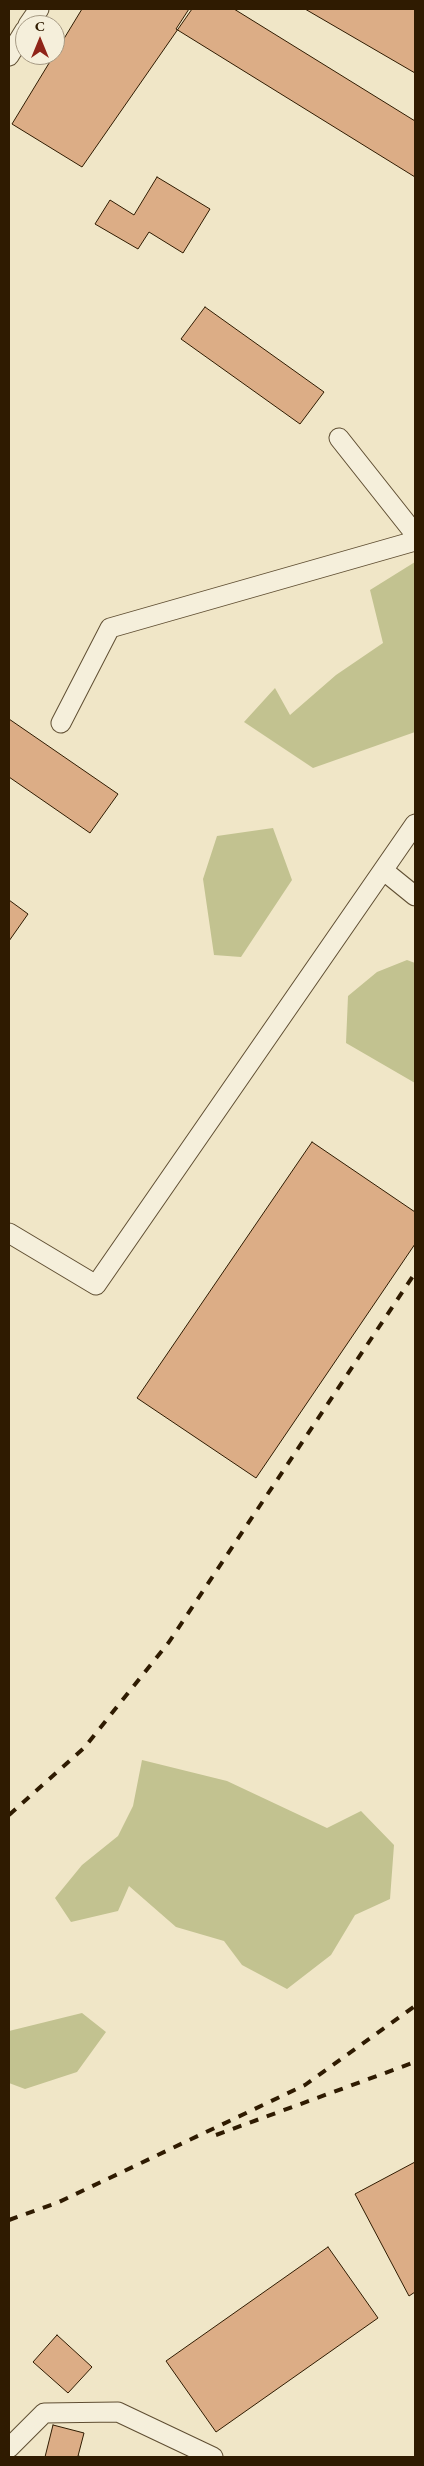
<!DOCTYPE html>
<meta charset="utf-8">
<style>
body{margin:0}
#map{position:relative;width:424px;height:2466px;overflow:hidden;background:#f0e6c7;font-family:"EB Garamond",serif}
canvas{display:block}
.frame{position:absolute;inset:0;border:10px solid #2f1b01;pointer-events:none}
.north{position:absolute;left:15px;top:15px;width:50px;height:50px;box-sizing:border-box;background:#f5efdb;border:1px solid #a69a84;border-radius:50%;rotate:0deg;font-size:14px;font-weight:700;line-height:20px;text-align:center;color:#2f1b01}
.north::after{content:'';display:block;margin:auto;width:18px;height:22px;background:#8f2418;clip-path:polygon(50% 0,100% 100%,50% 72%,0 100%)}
</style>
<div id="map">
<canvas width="424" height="2466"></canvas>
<div class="frame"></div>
<div class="north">С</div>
</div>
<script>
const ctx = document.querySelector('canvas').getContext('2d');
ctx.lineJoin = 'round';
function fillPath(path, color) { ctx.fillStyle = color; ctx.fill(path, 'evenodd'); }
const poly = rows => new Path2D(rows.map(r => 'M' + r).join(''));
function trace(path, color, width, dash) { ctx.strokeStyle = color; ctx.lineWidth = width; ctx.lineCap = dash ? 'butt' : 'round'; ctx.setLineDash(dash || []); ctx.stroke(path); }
fillPath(poly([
 [415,562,415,732,313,768,244,722,275,688,290,715,336,675,383,643,370,590],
 [273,828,292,880,241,957,214,955,203,879,217,836],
 [407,960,415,963,415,1083,346,1043,348,996,377,972],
 [142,1760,227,1781,327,1828,361,1811,394,1845,390,1899,355,1915,331,1955,287,1989,242,1965,224,1941,176,1927,129,1886,118,1911,71,1922,55,1898,82,1865,118,1836,133,1806],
 [82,2013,106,2032,77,2072,25,2089,9,2083,9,2031]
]), '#c2c290');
const building = poly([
 [82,9,192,9,82,167,12,124,82,9],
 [189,9,234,9,415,121,415,177,176,29,189,9],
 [305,9,415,9,415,73,305,9],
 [157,177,210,209,183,253,149,232,138,249,95,224,110,200,134,215,157,177],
 [205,307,324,392,300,424,181,339,205,307],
 [9,719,118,794,90,833,9,777,9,719],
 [9,900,28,914,9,941,9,900],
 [312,1142,415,1212,415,1244,256,1478,137,1398,312,1142],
 [415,2162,415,2292,409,2296,355,2194,415,2162],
 [328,2247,378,2318,216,2432,166,2361,328,2247],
 [57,2335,92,2367,68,2393,33,2362,57,2335],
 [53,2425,84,2433,78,2456,83,2457,45,2457,53,2425]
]);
fillPath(building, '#dcad86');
trace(building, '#2f1b01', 1);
const lane = poly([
 [28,25,39,9],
 [9,56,25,30],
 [339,438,415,534],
 [61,723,110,628,415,541],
 [383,870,415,896],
 [9,1233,96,1285,415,824],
 [9,2448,44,2413,118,2412,213,2457]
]);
trace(lane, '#5f4e32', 21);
trace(lane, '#f5efdb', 19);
trace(poly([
 [9,1815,84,1748,169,1642,415,1273],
 [216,2135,415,2062],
 [9,2220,59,2202,305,2085,415,2006]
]), '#2f1b01', 4, [9, 9]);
</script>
